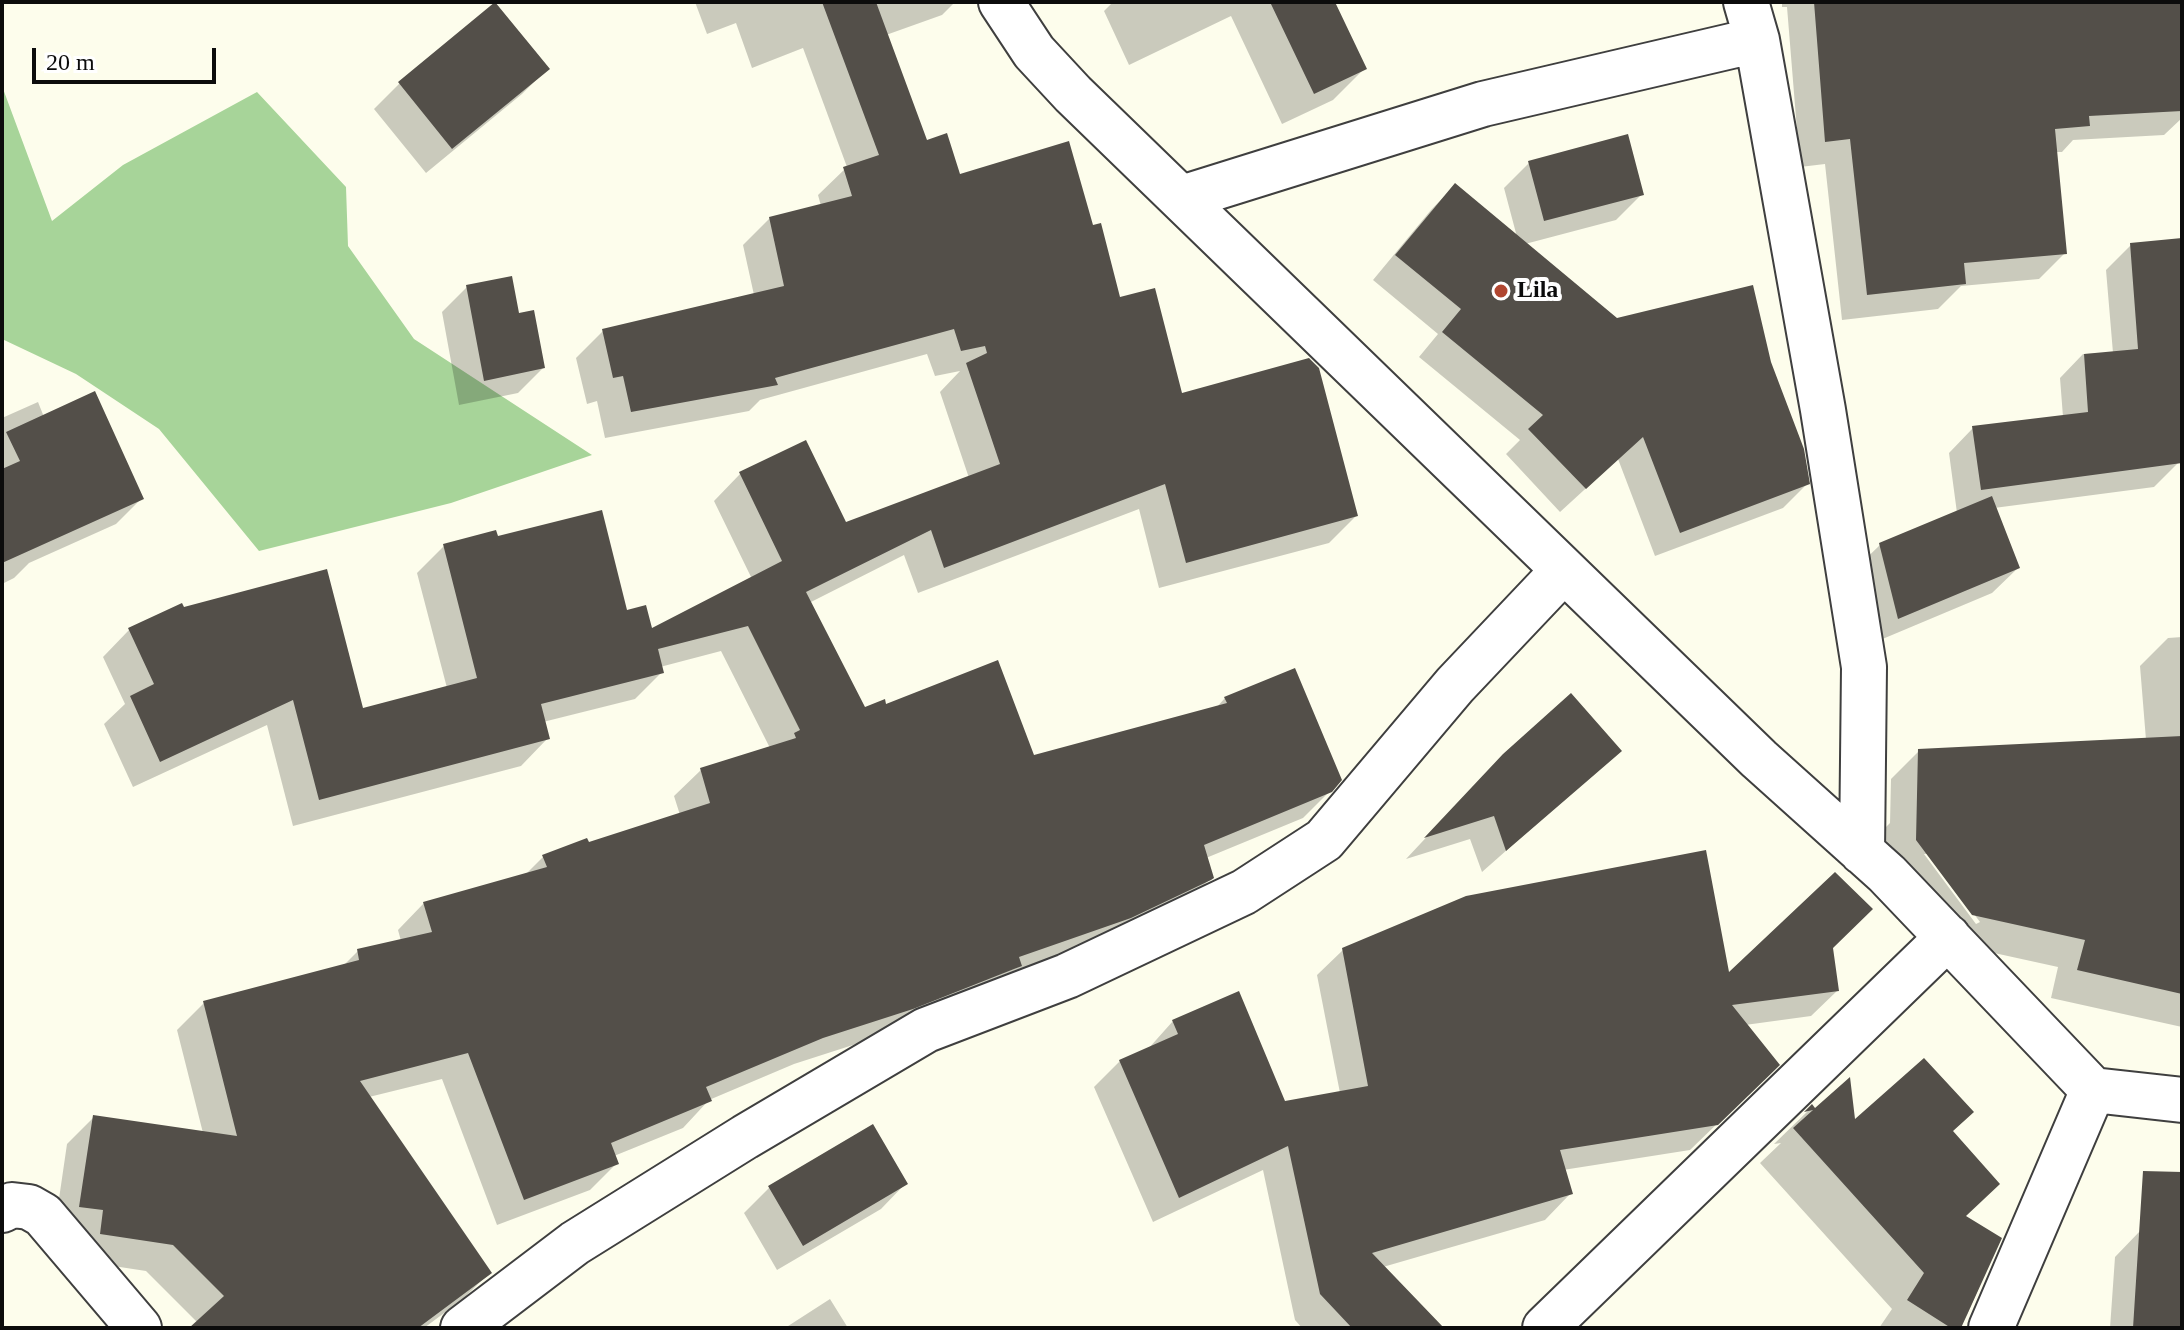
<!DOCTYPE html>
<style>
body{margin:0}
#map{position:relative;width:2184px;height:1330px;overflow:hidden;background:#fdfdec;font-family:"Times New Roman",serif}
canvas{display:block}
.frame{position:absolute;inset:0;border:4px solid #0c0c0c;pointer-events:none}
.scale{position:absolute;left:32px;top:48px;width:184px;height:36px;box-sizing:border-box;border:4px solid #0c0c0c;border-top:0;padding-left:10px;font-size:24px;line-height:28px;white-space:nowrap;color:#0c0c0c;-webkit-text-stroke:6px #fff;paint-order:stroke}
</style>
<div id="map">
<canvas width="2184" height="1330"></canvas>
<div class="frame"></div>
<div class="scale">20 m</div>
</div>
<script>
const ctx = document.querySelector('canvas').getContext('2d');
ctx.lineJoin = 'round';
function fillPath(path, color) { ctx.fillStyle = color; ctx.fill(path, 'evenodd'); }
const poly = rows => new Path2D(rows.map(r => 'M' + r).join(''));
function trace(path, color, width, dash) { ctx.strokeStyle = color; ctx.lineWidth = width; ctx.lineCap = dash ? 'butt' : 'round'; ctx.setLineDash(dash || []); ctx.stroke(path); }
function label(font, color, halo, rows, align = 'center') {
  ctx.font = font + ' "Times New Roman",serif'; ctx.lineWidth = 8; ctx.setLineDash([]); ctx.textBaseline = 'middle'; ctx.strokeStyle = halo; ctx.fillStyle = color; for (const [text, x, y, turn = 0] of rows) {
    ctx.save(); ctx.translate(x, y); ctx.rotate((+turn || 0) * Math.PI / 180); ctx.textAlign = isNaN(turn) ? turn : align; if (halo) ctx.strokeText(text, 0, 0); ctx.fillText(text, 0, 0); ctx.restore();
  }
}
fillPath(poly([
 [2,86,52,221,123,165,257,92,346,187,348,246,414,339,592,455,451,503,259,551,159,429,76,374,2,339]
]), '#a7d499');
fillPath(poly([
 [695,2,955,2,942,15,886,35,926,142,959,176,1091,227,1119,300,1181,395,1356,516,1329,543,1159,588,1139,509,918,593,904,555,809,603,864,709,885,706,1033,758,1216,708,1225,698,1331,790,1303,818,1206,858,1212,877,1185,904,884,1035,794,1064,709,1100,683,1128,614,1156,617,1163,590,1190,497,1225,442,1079,369,1097,489,1273,463,1299,424,1328,193,1328,198,1323,146,1271,74,1260,54,1233,67,1144,94,1117,203,1133,177,1030,204,1003,342,967,358,951,401,941,398,930,424,903,525,875,543,857,680,815,674,796,701,770,770,748,721,651,660,667,662,672,635,699,543,722,547,739,521,766,293,826,267,725,133,787,104,724,125,704,103,657,129,630,362,711,447,688,417,573,444,546,496,539,626,612,651,631,752,579,714,501,740,474,845,525,969,478,940,392,960,371,935,376,927,354,760,400,749,411,605,438,597,401,587,404,576,358,603,331,754,295,743,245,770,218,821,206,818,195,847,167,803,48,752,68,736,23,707,34],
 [1113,2,1333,2,1365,68,1333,100,1282,124,1231,16,1129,65,1104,11],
 [1782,2,2182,2,2182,118,2164,135,2073,140,2062,152,2055,152,2065,253,2039,279,1961,286,1938,309,1842,320,1825,164,1800,167,1787,7,1782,7],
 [547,69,522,94,426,173,374,109,399,84],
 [1530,162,1642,194,1616,220,1525,244,1616,320,1769,362,1807,484,1783,508,1655,556,1618,459,1560,512,1506,454,1520,440,1419,357,1438,334,1373,280,1431,210,1455,185,1517,237,1504,188],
 [2182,240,2182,441,2178,463,2154,487,1994,508,2018,568,1992,593,1873,643,1854,570,1880,545,1957,513,1949,453,1973,428,2063,417,2060,378,2083,354,2113,353,2106,270,2131,245],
 [467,287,517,315,543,368,518,393,459,405,442,312],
 [38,402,44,417,142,498,116,524,29,563,14,578,2,584,2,418],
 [2182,637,2182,1027,2051,998,2058,967,1944,942,1871,842,1890,823,1891,779,1919,751,2146,740,2140,666,2168,638],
 [1924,854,1929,854,1980,922,1976,924],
 [1619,751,1482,872,1470,839,1406,859,1480,780],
 [1831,947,1837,991,1811,1016,1745,1025,1778,1065,1690,1150,1563,1170,1570,1194,1545,1220,1383,1267,1441,1328,1302,1328,1295,1320,1263,1170,1153,1222,1094,1087,1120,1061,1148,1049,1173,1021,1283,1103,1340,1093,1317,975,1343,950,1727,975],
 [1812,1107,1854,1123,1951,1133,1964,1217,2000,1239,1967,1315,1959,1328,1879,1328,1892,1309,1760,1163,1781,1143,1774,1144],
 [873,1127,906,1183,881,1209,777,1270,744,1213,769,1188],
 [2140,1231,2182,1234,2182,1328,2110,1328,2115,1257],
 [830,1299,848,1328,785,1328]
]), '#0003');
fillPath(poly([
 [495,2,550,69,452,149,398,82],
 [822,2,876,2,927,140,947,133,960,174,1069,141,1093,225,1101,223,1120,297,1155,288,1182,393,1309,358,1319,368,1358,516,1186,563,1165,484,944,568,931,530,806,592,865,707,885,699,886,704,998,660,1034,755,1227,703,1224,697,1295,668,1342,780,1332,792,1204,845,1214,878,1211,880,1131,918,1019,957,1022,966,1014,969,913,1009,823,1038,706,1087,712,1101,611,1143,619,1164,524,1200,468,1053,360,1081,492,1273,418,1328,189,1328,224,1296,173,1245,100,1234,103,1210,79,1207,93,1115,237,1136,203,1001,359,960,357,949,432,932,423,902,547,867,542,855,587,838,589,842,710,803,700,768,796,738,794,733,800,730,748,626,658,649,664,673,541,704,550,739,319,800,293,700,160,762,130,696,154,684,128,628,182,603,184,607,327,569,363,708,477,678,443,544,496,530,498,536,602,510,627,610,646,605,652,628,782,561,739,472,806,440,846,522,1000,464,966,363,987,353,985,346,961,351,954,329,775,378,778,385,631,412,623,376,613,378,602,329,784,286,769,217,852,196,843,167,879,155],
 [1270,2,1335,2,1367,69,1314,94],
 [1814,2,2182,2,2182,111,2089,116,2090,126,2055,129,2067,254,1964,263,1966,284,1867,295,1850,139,1825,142],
 [1628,134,1644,195,1544,221,1528,161],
 [1455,183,1617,318,1753,285,1771,362,1804,449,1810,484,1680,533,1643,437,1586,489,1528,429,1543,415,1442,332,1461,309,1395,255],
 [2182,238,2182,463,1981,490,1972,426,2088,412,2084,354,2138,349,2130,243],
 [512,276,519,313,534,310,545,368,484,381,466,285],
 [95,391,144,499,2,563,2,469,20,461,6,432],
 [1992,496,2020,568,1898,619,1879,543],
 [1571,693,1622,751,1506,851,1494,816,1424,838,1503,754],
 [2182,736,2182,994,2077,970,2085,940,1972,915,1916,840,1918,749],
 [1706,850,1729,972,1835,872,1873,909,1833,948,1839,991,1732,1005,1780,1065,1718,1125,1560,1150,1573,1194,1372,1253,1444,1328,1352,1328,1320,1294,1288,1146,1179,1198,1119,1060,1178,1034,1172,1020,1239,991,1285,1101,1368,1086,1342,948,1466,896],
 [1924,1058,1974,1112,1953,1131,2000,1184,1966,1216,2002,1238,1961,1328,1951,1328,1907,1300,1924,1273,1793,1128,1813,1110,1804,1112,1812,1104,1815,1108,1850,1077,1855,1119],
 [873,1124,908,1184,803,1246,768,1186],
 [2143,1171,2182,1172,2182,1328,2133,1328]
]), '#534f49');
const minor = poly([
 [1001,2,1034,52,1073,94,1759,759,1887,874,2093,1090,2182,1100],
 [1746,2,1757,40,1823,410,1864,667,1862,852],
 [1182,198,1483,104,1757,40],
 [2,1210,12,1205,29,1207,43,1215,139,1328],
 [463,1328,575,1243,745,1137,926,1030,1067,976,1244,892,1324,840,1455,685,1563,571],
 [1545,1328,1948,937],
 [1991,1328,2093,1090]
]);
trace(minor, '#3f3f3f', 48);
trace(minor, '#fff', 44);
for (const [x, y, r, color] of [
 [1501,291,8,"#b04630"]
]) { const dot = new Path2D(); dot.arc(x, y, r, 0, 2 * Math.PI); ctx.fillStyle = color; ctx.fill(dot); trace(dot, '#fff', 3); }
label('bold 24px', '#0c0c0c', '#fff', [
 ["Lila",1517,291]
], 'left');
</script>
